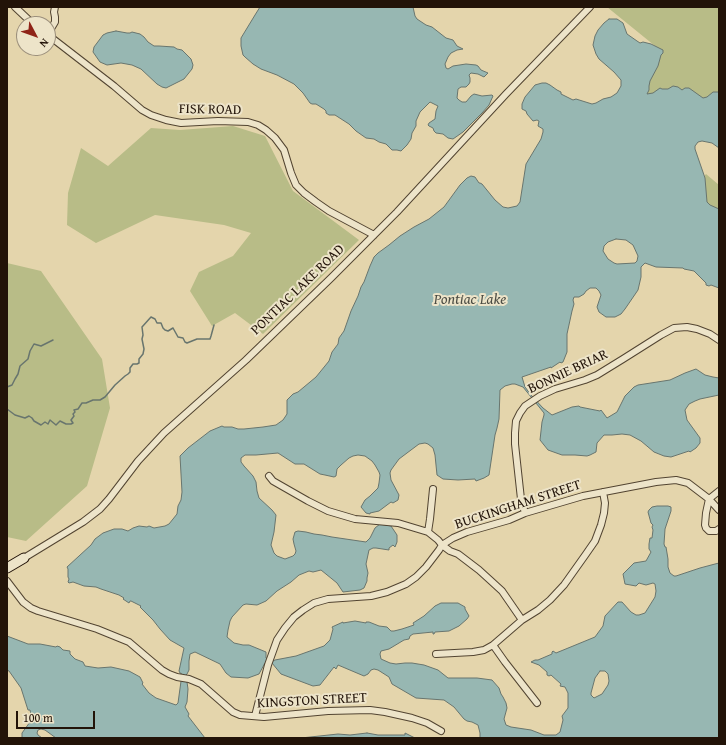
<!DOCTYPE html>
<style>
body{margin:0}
#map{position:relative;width:726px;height:745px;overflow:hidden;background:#e4d5ac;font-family:"Gentium Book Plus",serif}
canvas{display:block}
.frame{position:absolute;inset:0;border:8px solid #221308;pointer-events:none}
.north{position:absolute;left:16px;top:16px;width:40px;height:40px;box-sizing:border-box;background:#ede4c9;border:1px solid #9c907c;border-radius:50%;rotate:131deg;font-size:11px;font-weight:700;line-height:16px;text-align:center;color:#221308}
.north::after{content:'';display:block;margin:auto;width:14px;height:18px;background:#8f2418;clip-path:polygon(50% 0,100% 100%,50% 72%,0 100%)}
.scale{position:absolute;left:16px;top:711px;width:79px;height:18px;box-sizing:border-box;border:2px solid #221308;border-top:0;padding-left:5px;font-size:12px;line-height:14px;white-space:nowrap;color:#221308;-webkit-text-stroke:3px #ede4c9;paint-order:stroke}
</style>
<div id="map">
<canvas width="726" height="745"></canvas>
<div class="frame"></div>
<div class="north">N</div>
<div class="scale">100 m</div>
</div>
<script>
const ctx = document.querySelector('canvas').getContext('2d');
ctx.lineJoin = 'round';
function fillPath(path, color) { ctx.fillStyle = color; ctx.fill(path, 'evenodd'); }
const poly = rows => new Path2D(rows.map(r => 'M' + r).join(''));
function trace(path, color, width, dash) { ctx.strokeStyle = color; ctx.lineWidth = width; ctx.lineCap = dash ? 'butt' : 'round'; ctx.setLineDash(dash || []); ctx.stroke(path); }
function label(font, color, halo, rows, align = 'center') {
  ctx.font = font + ' "Gentium Book Plus",serif'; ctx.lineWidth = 4; ctx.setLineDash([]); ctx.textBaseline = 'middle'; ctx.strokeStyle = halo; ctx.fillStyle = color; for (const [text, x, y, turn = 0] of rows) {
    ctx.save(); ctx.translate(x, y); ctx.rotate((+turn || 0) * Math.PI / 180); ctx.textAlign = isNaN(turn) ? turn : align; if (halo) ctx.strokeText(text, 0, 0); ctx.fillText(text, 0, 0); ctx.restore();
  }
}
fillPath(poly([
 [607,7,719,7,719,105,694,135,632,84,660,50],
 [233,126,265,136,293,191,359,240,263,334,235,313,212,326,190,291,199,272,233,256,251,233,224,225,155,215,96,243,67,225,68,193,81,148,108,166,151,128,180,130],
 [706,174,719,185,719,213,692,191],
 [7,263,41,271,102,359,110,408,87,486,26,541,7,537]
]), '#b8bc87');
const water = poly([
 [260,7,413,7,415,16,417,19,426,25,432,27,446,38,453,40,457,46,463,49,457,50,451,53,448,57,445,64,446,68,448,69,453,66,466,64,476,65,478,66,481,70,488,73,484,77,478,74,471,73,469,75,470,78,470,82,469,84,466,87,461,87,458,89,457,98,459,100,462,102,466,102,471,96,474,94,482,96,492,95,493,96,489,105,482,113,463,132,453,139,448,138,443,134,436,133,434,131,433,128,429,126,428,125,429,123,435,119,436,111,438,106,430,102,420,112,416,121,416,126,412,133,411,139,407,145,401,151,397,150,392,150,386,144,379,142,374,139,366,138,356,131,349,124,335,115,329,115,326,113,326,111,324,109,316,104,312,104,310,103,303,93,294,84,277,75,261,69,253,64,245,57,243,55,241,46,241,38,255,15,260,7],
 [609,19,617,19,623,23,627,34,637,41,640,43,643,42,651,44,663,50,663,53,661,55,658,66,650,81,649,86,649,90,647,94,653,93,660,88,662,89,668,89,673,86,678,87,682,90,685,88,689,88,703,98,707,97,713,92,719,92,719,148,712,143,702,141,698,142,695,146,695,149,705,178,707,202,710,205,719,209,719,288,711,285,709,286,706,285,706,283,694,271,684,269,683,268,656,267,645,263,641,267,641,277,638,290,625,309,621,314,615,317,606,317,599,312,597,307,601,295,599,291,596,288,590,288,586,291,584,294,579,297,574,297,573,300,574,304,572,311,567,334,567,352,563,362,561,363,560,362,551,368,551,367,522,377,525,387,531,395,543,408,552,415,572,407,579,406,580,407,600,411,601,410,607,418,617,412,625,396,634,387,638,385,670,380,685,373,696,369,705,375,713,377,719,378,719,395,700,399,695,401,689,404,685,410,687,420,700,438,700,443,696,448,690,452,689,451,671,457,664,456,654,452,641,441,630,435,622,434,612,435,604,435,597,443,596,452,590,455,587,456,575,455,562,455,548,450,540,440,542,422,544,415,544,413,523,387,515,384,512,384,505,386,500,390,499,419,497,428,495,435,489,475,484,478,476,481,475,479,458,480,443,479,437,475,435,455,433,448,428,444,425,443,419,444,399,459,391,470,390,473,391,480,399,495,398,500,393,503,391,502,379,511,370,513,370,514,366,513,361,507,365,500,370,496,378,488,379,483,380,475,379,472,375,465,372,461,365,456,358,455,353,456,349,458,341,465,337,469,336,476,334,477,325,475,320,474,304,464,295,464,278,453,256,455,245,455,241,458,241,462,244,466,253,476,256,482,257,491,259,498,272,510,276,515,274,532,271,545,274,553,277,556,285,559,293,556,295,554,296,551,294,544,293,539,295,532,298,531,306,532,314,534,322,535,332,537,366,542,370,538,375,528,380,524,391,526,397,535,397,542,395,547,393,545,389,548,389,550,376,548,373,548,369,550,366,564,368,573,367,578,367,581,364,588,360,590,343,592,337,583,321,570,313,572,309,571,299,575,291,582,277,591,266,601,257,605,246,604,243,605,232,617,230,621,228,630,227,637,234,643,243,645,249,645,266,652,266,658,273,661,275,660,296,656,324,646,330,640,333,629,332,627,343,622,343,623,355,621,366,623,366,622,369,622,379,626,387,627,391,631,394,631,402,629,414,625,413,623,424,616,435,606,441,603,458,603,465,607,465,609,469,616,467,619,459,626,449,631,435,632,434,634,433,634,433,632,413,634,410,636,409,639,404,640,389,649,381,651,380,654,381,659,390,663,396,664,405,663,412,663,424,665,438,670,448,678,477,678,492,680,499,688,501,694,503,697,506,703,507,708,504,719,506,725,511,727,531,730,544,735,556,735,560,732,563,720,562,716,568,708,568,693,565,687,560,686,561,684,551,675,549,676,547,675,547,672,539,665,531,662,535,660,538,660,552,654,552,652,553,651,556,653,595,637,603,626,605,616,618,602,622,602,631,612,636,615,639,615,645,613,655,597,656,591,655,584,653,583,646,585,639,583,636,586,625,584,623,574,634,563,646,561,651,552,649,549,649,544,650,538,652,538,653,530,652,527,653,525,651,523,648,512,649,510,652,507,657,506,668,506,671,507,671,511,665,529,664,544,665,547,666,547,668,559,668,567,670,573,674,576,676,576,700,568,715,564,719,563,719,738,480,738,480,733,478,725,472,722,467,721,464,719,454,707,444,700,416,698,392,684,389,677,378,670,374,669,371,670,368,674,364,676,338,665,336,669,334,667,320,685,313,686,281,674,272,663,266,662,265,663,259,674,248,678,231,677,226,673,220,664,195,652,190,654,189,661,189,670,187,674,186,675,185,681,187,682,188,689,187,702,185,707,189,714,188,716,205,738,56,738,45,730,41,729,38,730,37,733,38,735,42,738,22,738,22,733,30,722,31,715,30,710,28,710,21,688,9,671,7,670,7,636,28,644,40,644,56,647,57,646,60,647,63,650,70,651,70,654,75,659,83,662,85,666,98,668,111,667,129,671,140,677,143,683,142,684,149,693,156,698,176,705,178,703,182,674,180,673,179,671,184,648,170,640,160,629,153,620,140,607,141,606,131,601,130,601,129,603,123,599,124,598,119,595,101,589,96,587,84,586,73,582,69,583,68,582,69,579,68,577,68,569,67,567,91,545,95,539,103,533,114,529,122,529,128,531,133,528,139,526,147,527,149,526,154,528,165,526,169,524,177,514,178,506,181,500,182,492,180,456,188,448,210,431,222,426,224,427,232,427,238,429,244,429,263,427,276,425,283,420,287,414,287,400,293,394,298,392,316,377,329,361,332,352,338,344,339,338,344,331,351,311,358,296,361,287,364,282,370,266,374,257,378,253,389,245,400,236,414,227,429,219,444,207,460,185,467,178,471,176,475,177,479,183,480,183,482,184,495,200,503,207,508,208,517,206,520,202,526,164,541,139,543,132,543,129,538,126,539,121,537,120,533,121,527,114,526,111,522,109,522,104,525,97,535,85,542,83,546,83,550,85,557,90,561,92,561,94,573,100,576,99,592,104,596,103,603,99,611,97,617,93,621,86,621,80,614,72,599,59,596,54,593,45,595,36,598,30,604,23,609,19],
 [616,239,626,240,633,245,638,256,637,261,635,263,617,264,614,263,608,259,603,251,604,246,608,242,616,239],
 [600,671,605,671,608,674,609,681,608,685,602,694,594,698,591,695,591,693,595,678,600,671],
 [116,31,127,33,130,33,132,32,140,34,144,37,148,42,154,46,159,46,174,47,177,49,182,50,191,59,193,65,192,69,184,79,166,88,162,87,157,84,141,69,132,65,121,63,107,65,100,62,93,52,94,47,103,35,107,33,116,31],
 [367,733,378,735,405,735,405,733,415,738,301,738,338,734,350,735,367,733]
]);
fillPath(water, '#97b7b2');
trace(water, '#68756e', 1);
trace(poly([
 [7,387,12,385,15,379,18,374,20,366,28,359,30,351,34,344,41,346,53,340],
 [7,402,7,403],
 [7,409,15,415,25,418,29,416,32,418,34,421,41,425,45,422,48,424,50,420,56,425,60,421,66,424,71,424,73,423,71,420,74,416,73,414,75,412,74,410,78,409,82,403,86,403,93,400,100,400,105,397,115,385,125,376,128,374,130,372,130,368,133,364,137,364,139,363,139,359,143,354,144,349,142,339,143,335,142,327,151,317,155,319,157,323,161,323,163,328,165,330,168,331,173,328,178,337,183,338,185,342,187,343,197,339,210,339,211,336,214,325]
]), '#68756e', 1.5);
const street = poly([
 [15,7,33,24],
 [48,33,52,27,55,22,55,17,54,12,55,7],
 [48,35,114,86,142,110,151,115,166,120,181,123,218,121,248,122,258,125,266,130,275,138,284,150,291,173,296,185,304,193,316,202,329,211,374,235],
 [269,476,273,481,308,501,328,511,355,519,398,523,428,532,438,540,442,545,450,551,458,554,479,570,490,580,502,591,522,620],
 [709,499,706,513,705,525,706,528,709,531,716,531,719,529],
 [709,499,719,491],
 [525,513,521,499,515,444,515,433,516,421,520,413,525,406,540,396,555,389,585,380,597,375,623,359,661,335,674,328,687,327,697,329,710,334,719,340],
 [428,532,430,519,433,489],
 [24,558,83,522,100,509,109,499,138,461,164,433,246,360,331,278,397,212,506,94,590,7],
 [7,581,23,602,31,608,38,611,97,629,129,642,162,670,169,674,177,677,189,679,201,684,233,712,240,715,264,717,328,711,370,710,385,712,412,718,427,723,441,731],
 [493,645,505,662,537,703],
 [436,654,473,652,484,650,493,645,522,620,538,610,550,600,564,585,586,554,595,541,601,525,604,513,605,503,603,492],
 [255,716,268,665,277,640,285,628,294,617,303,610,314,603,328,599,371,596,387,592,406,584,416,577,426,567,439,550,442,545,453,538,467,532,509,520,525,513,583,496,656,482,676,480,688,483,709,499,719,510]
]);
const secondary = poly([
 [7,568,24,558]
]);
trace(street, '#524431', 8);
trace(secondary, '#221308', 11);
trace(street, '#ede4c9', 6);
trace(secondary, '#ede4c9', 9);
label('14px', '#221308', '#ede4c9', [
 ["FISK ROAD",210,110,1],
 ["PONTIAC LAKE ROAD",298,290,-44],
 ["BONNIE BRIAR",568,372,-25],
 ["BUCKINGHAM STREET",518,505,-18],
 ["KINGSTON STREET",312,701,-3]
]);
label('italic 15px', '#4b4c44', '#ede4c9', [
 ["Pontiac Lake",470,300]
]);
</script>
